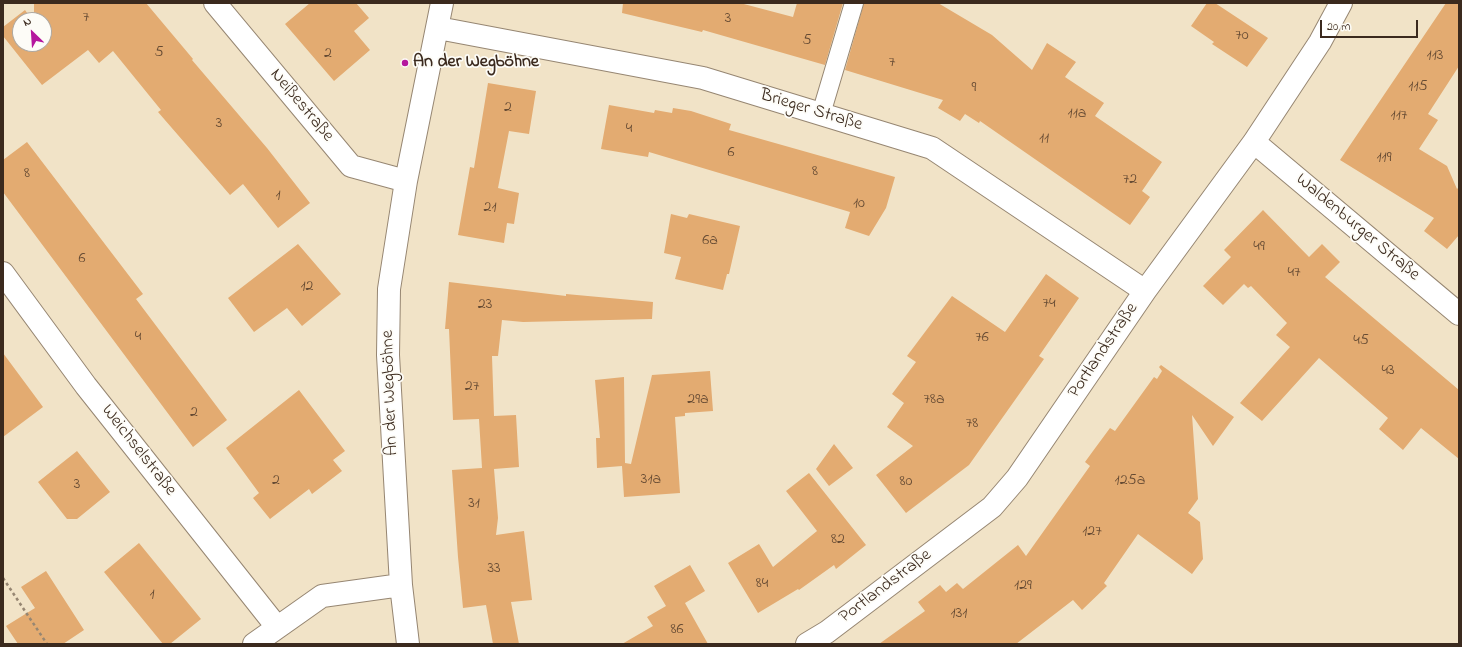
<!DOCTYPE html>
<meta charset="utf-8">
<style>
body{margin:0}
#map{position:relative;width:1462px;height:647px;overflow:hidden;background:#f1e3c7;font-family:"Indie Flower",sans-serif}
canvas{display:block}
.frame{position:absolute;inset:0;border:4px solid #3b2a1e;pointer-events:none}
.north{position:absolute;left:12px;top:12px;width:40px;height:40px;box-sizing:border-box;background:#fdfcf7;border:1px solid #afa8a0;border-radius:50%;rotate:335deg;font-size:11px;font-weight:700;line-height:16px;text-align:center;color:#3b2a1e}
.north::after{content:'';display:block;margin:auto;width:14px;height:18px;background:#b5179e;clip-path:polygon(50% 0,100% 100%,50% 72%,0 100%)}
.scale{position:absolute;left:1320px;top:20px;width:98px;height:18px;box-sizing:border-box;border:2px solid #3b2a1e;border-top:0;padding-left:5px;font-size:12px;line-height:14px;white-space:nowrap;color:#3b2a1e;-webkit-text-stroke:3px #fdfcf7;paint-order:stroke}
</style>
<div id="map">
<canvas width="1462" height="647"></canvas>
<div class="frame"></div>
<div class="north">N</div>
<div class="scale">20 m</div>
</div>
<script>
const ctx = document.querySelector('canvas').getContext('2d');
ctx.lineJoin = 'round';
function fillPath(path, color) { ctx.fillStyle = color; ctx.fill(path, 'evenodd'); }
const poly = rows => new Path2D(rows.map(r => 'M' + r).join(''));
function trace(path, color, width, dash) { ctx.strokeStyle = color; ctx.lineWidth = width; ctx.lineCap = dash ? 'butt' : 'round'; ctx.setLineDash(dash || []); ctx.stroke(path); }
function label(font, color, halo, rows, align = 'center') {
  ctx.font = font + ' "Indie Flower",sans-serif'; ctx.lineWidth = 3.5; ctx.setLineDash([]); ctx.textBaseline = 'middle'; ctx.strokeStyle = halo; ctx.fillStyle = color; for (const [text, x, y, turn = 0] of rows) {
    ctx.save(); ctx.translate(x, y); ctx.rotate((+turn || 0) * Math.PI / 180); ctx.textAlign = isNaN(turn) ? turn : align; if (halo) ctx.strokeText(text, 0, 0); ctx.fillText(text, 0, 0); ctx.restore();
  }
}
fillPath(poly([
 [34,3,146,3,193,59,192,60,267,148,310,203,278,228,243,184,230,195,158,112,161,110,113,51,99,63,88,50,42,85,3,36,3,27,25,10,32,20,20,20,20,44,44,44,44,20,34,20],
 [310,3,356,3,369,18,354,31,370,50,334,81,285,24],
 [623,3,740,3,793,17,797,3,843,3,825,65,703,30,702,32,622,13],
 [864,3,938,3,992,35,1032,70,1047,43,1076,62,1065,77,1104,103,1095,116,1162,162,1142,191,1150,197,1130,225,980,121,979,123,965,114,960,121,938,108,943,100,845,70],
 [1207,3,1215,3,1268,38,1247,67,1212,44,1214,42,1191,26],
 [1446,3,1459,3,1459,66,1428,114,1438,120,1419,149,1447,166,1457,189,1459,187,1459,235,1447,249,1424,231,1434,218,1340,160],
 [488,83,536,91,529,134,509,131,498,188,519,193,514,224,507,223,504,243,458,235,470,167,474,168],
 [609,105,654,113,655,110,672,113,673,108,691,111,731,124,729,130,895,177,886,208,869,236,845,228,850,212,649,152,648,157,601,149],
 [27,142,143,294,136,299,227,420,193,447,3,192,3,160],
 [1263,210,1309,257,1322,244,1340,262,1325,277,1459,390,1459,459,1421,428,1403,450,1379,429,1388,418,1319,358,1262,421,1240,403,1290,347,1276,335,1287,323,1251,286,1248,288,1244,284,1223,305,1203,286,1231,257,1224,250],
 [671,214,687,218,689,214,740,226,729,274,727,274,723,290,675,279,681,257,664,253],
 [298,244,341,294,302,326,287,308,254,332,228,298],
 [1046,274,1079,298,1039,356,1044,359,969,465,906,513,876,475,913,446,887,427,904,403,892,394,916,362,907,356,952,296,1005,332],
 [449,282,566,296,566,294,653,302,652,319,523,322,502,320,498,356,492,356,494,416,516,415,519,467,494,469,498,518,496,535,524,531,532,600,511,602,519,644,493,644,486,605,463,608,458,557,452,470,482,468,479,419,453,420,449,329,445,329],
 [3,353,43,407,3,437],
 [1161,365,1234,417,1213,446,1192,415,1198,499,1188,513,1200,522,1203,559,1192,574,1138,534,1104,583,1107,586,1082,610,1073,600,1016,644,879,644,925,611,918,602,940,585,946,592,957,583,963,589,1018,545,1026,556,1090,466,1085,462,1093,451,1110,428,1115,431,1154,377,1157,379,1162,371,1159,367],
 [710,371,713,411,685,413,685,416,675,417,680,493,624,497,622,466,597,468,596,438,600,438,595,380,624,377,625,463,631,464,652,375],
 [299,390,345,451,333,460,342,471,312,494,309,489,270,519,253,498,259,493,226,448],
 [834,444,853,468,829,486,816,469],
 [77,451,110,492,77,519,67,519,38,482],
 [809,473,866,545,836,569,834,565,799,590,798,589,758,613,728,563,759,544,773,567,817,531,786,491],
 [139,543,201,619,170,644,163,644,104,572],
 [690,565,705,591,685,603,708,644,622,644,653,626,647,617,666,606,654,586],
 [46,571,84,630,63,644,18,644,6,626,35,608,21,587]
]), '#e3ab71');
const service = poly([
 [821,114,854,3]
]);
const minor = poly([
 [215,3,351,166,406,181],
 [438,28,703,78,932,148,1145,291],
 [1254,142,1459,314],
 [3,273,86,386,277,627],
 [254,644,322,596,401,585],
 [408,644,401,585,388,355,389,289,406,181,442,3],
 [807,644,827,632,992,507,1017,478,1145,291,1254,142,1320,42,1341,3]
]);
trace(service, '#968672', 20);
trace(minor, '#968672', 24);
trace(poly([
 [3,578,47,644]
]), '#968672', 2.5, [3, 3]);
trace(service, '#fff', 18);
trace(minor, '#fff', 22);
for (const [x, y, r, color] of [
 [405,63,4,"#b5179e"]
]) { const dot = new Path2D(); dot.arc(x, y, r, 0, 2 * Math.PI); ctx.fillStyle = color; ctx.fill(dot); trace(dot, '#fdfcf7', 1.5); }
label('16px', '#654a33', null, [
 ["7",86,18],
 ["3",728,19],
 ["70",1242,36],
 ["5",807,41],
 ["5",159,53],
 ["2",328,54],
 ["113",1435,56],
 ["7",892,63],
 ["115",1418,87],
 ["9",974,88],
 ["2",508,108],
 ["11a",1077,114],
 ["117",1399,116],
 ["3",219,124],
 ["4",629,129],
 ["11",1044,139],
 ["6",731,153],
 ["119",1384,158],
 ["8",815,172],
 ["8",27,174],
 ["72",1130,180],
 ["1",278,196],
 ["10",859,204],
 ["21",490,208],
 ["6a",710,241],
 ["49",1259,247],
 ["6",82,259],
 ["47",1294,273],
 ["12",307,287],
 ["74",1049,304],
 ["23",485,305],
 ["4",138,337],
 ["76",982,338],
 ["45",1361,341],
 ["43",1388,371],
 ["27",472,387],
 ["29a",698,400],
 ["78a",934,400],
 ["2",194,413],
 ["78",972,424],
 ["31a",651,480],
 ["2",276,481],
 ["125a",1130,481],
 ["80",906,482],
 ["3",77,485],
 ["31",474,504],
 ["127",1092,532],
 ["82",838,540],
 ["33",494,569],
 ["84",762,584],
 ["129",1023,586],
 ["1",152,595],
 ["131",959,614],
 ["86",677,630]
]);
label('bold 18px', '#3b2a1e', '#fdfcf7', [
 ["An der Wegböhne",413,63]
], 'left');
label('18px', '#3b2a1e', '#fdfcf7', [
 ["Neißestraße",301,106,50],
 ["Brieger Straße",811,111,17],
 ["Waldenburger Straße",1357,228,40],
 ["Portlandstraße",1104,351,-56],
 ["An der Wegböhne",391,393,-92],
 ["Weichselstraße",138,451,52],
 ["Portlandstraße",886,587,-37]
]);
</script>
